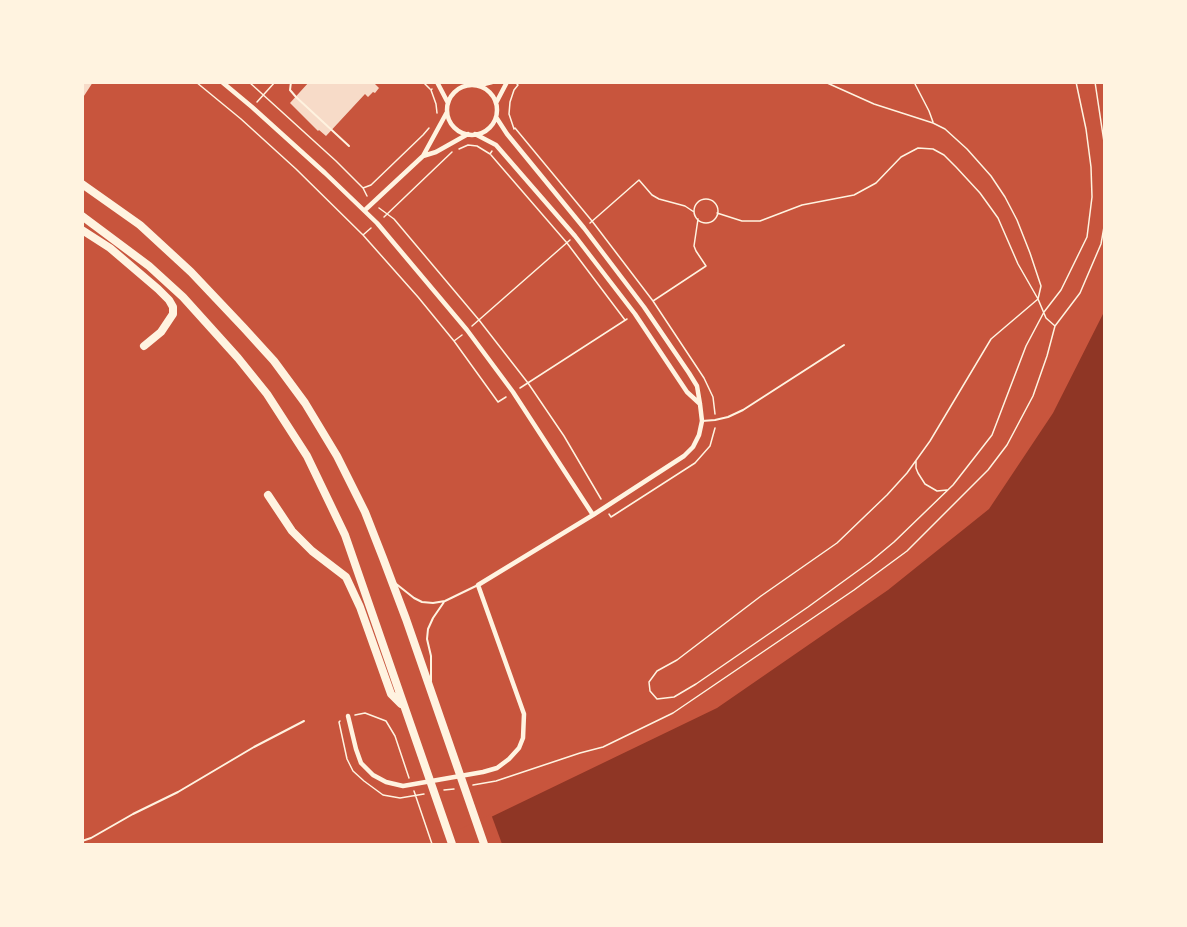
<!DOCTYPE html>
<style>
body{margin:0}
#map{position:relative;width:1187px;height:927px;overflow:hidden;background:#c8553d;font-family:"Work Sans",sans-serif}
canvas{display:block}
.frame{position:absolute;inset:0;border:84px solid #fff3e0;pointer-events:none}
</style>
<div id="map">
<canvas width="1187" height="927"></canvas>
<div class="frame"></div>
</div>
<script>
const ctx = document.querySelector('canvas').getContext('2d');
ctx.lineJoin = 'round';
function fillPath(path, color) { ctx.fillStyle = color; ctx.fill(path, 'evenodd'); }
const poly = rows => new Path2D(rows.map(r => 'M' + r).join(''));
function trace(path, color, width, dash) { ctx.strokeStyle = color; ctx.lineWidth = width; ctx.lineCap = dash ? 'butt' : 'round'; ctx.setLineDash(dash || []); ctx.stroke(path); }
fillPath(poly([
 [1104,312,1104,844,435,844,717,708,888,590,989,509,1053,413]
]), '#8f3625');
fillPath(poly([
 [491,814,502,844,432,844,434,842]
]), '#c8553d');
fillPath(poly([
 [82,82,93,82,82,99],
 [309,82,376,82,375,84,379,88,375,93,373,92,368,97,365,94,326,136,319,130,318,131,290,103]
]), '#f7dbc8');
trace(poly([
 [196,82,241,119,296,169,363,235,418,297,454,341,498,402,506,397],
 [249,82,336,161,363,188],
 [423,82,430,89],
 [825,82,874,104,933,123,945,129,967,149,991,176,1005,197,1017,220,1030,253,1041,286,1038,299,991,339,930,441,907,473,887,495,837,543,761,596,677,660,657,671,649,682,650,691,657,699,674,697,696,684,808,607,870,562,894,542,953,485,992,435,1026,346,1044,312,1061,290,1087,237,1092,197,1091,167,1086,129,1076,82],
 [914,82,929,111,933,122],
 [1095,82,1104,142],
 [432,89,431,90,436,104,437,113],
 [257,102,275,82],
 [515,128,592,221,653,301,704,378,713,397,715,414],
 [514,129,509,114,510,102,514,90,518,85,515,82],
 [459,149,468,145,477,146,490,154,492,151],
 [491,155,567,243,625,320],
 [367,196,363,188,371,185,423,135,429,128],
 '694 211a12 12 0 1 1 24 0a12 12 0 1 1-24 0Z',
 [379,208,394,219,479,320,528,383,564,436,601,499],
 [717,213,742,221,760,221,802,205,854,195,876,183,901,157,918,148,933,149,944,155,956,167,980,193,998,218,1018,264,1038,299,1046,318,1055,326],
 [384,217,452,152],
 [590,223,639,180,652,195,659,199,685,206,694,212],
 [363,235,371,228],
 [653,301,706,266,696,251,694,246,698,219],
 [472,326,570,240],
 [454,341,462,335],
 [520,388,627,319],
 [916,461,916,468,918,473,925,484,937,491,947,490],
 [609,514,611,517,695,463,710,446,715,428],
 [355,715,365,713,386,721,395,736,409,778],
 [340,721,339,722,347,759,353,771,364,781,383,795,400,798,424,794],
 [473,785,496,781,580,753,603,747,673,713,854,590,907,551,988,470,1007,445,1033,396,1047,356,1055,326,1080,293,1101,244,1104,227],
 [444,790,454,789],
 [414,791,432,844]
]), '#fff3e0', 1.5);
trace(poly([
 [291,82,290,90,296,97,349,146],
 [702,421,715,420,728,417,743,410,844,345],
 [395,583,414,598,422,602,433,603,445,601,478,585],
 [431,681,431,656,427,639,428,629,433,618,444,602],
 [82,841,91,838,133,814,178,792,254,747,304,721]
]), '#fff3e0', 2);
trace(poly([
 [222,82,252,107,325,173,377,223,467,330,513,392,593,515],
 [437,82,448,103],
 [480,85,492,82],
 '447 110a25 25 0 1 1 50 0a25 25 0 1 1-50 0Z',
 [496,103,507,82],
 [475,134,496,145,575,236,635,314,687,392,700,404],
 [423,156,436,152,468,134],
 [365,210,423,156,447,112],
 [348,716,356,749,361,763,373,775,386,782,403,786,483,772,497,768,509,759,519,748,523,738,524,714,478,585,593,515,684,456,693,447,699,435,702,421,700,404,697,386,689,373,644,307,584,228,507,134,496,117]
]), '#fff3e0', 4.5);
trace(poly([
 [82,184,140,225,191,272,244,328,274,361,305,403,337,456,365,512,383,558,406,619,484,844],
 [82,216,149,266,183,297,238,358,267,394,307,456,345,535,452,844],
 [82,230,110,248,158,289,169,300,173,307,173,314,161,332,144,346],
 [268,495,292,531,312,551,346,577,360,607,391,694,401,704]
]), '#fff3e0', 8);
</script>
